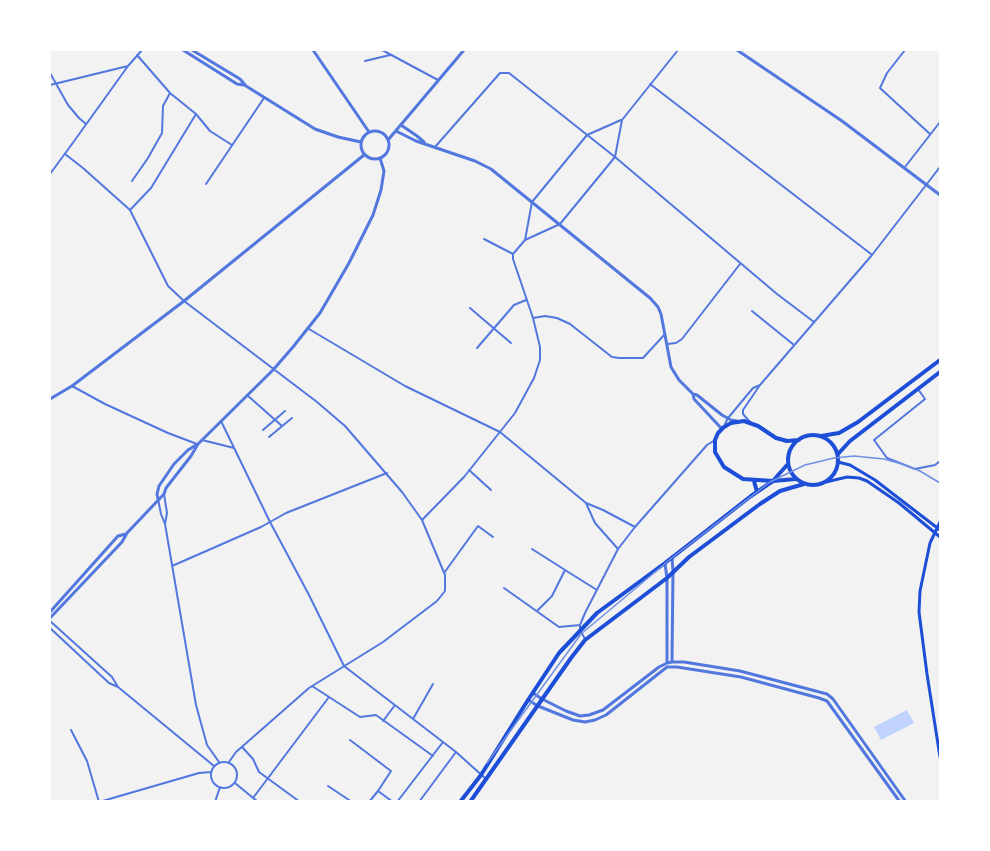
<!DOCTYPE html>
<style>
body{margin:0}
#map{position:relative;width:990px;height:851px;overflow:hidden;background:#f2f2f2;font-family:"DM Sans",sans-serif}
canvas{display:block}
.frame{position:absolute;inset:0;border:51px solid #fff;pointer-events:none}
</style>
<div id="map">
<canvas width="990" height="851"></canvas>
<div class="frame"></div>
</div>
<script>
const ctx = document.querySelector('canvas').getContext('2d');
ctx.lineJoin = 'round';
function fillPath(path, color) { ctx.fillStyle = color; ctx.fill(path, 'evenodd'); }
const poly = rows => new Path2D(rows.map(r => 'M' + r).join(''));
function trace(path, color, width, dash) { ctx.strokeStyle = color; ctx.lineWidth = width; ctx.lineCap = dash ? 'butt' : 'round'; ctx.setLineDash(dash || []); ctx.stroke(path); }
fillPath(poly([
 [907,710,914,723,881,740,874,727]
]), '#bfd3fe');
trace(poly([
 [382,50,438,80],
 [905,50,887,73,880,88,930,134],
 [137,55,170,93,196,114,210,131,232,145],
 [365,61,390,55],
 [50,73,68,105,79,118,86,124],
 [650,84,871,254],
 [50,85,128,66,142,50],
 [435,147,500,73,509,73,615,157,777,294,814,322],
 [65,154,83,168,130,210,168,286,184,301,317,402,345,426,402,492,422,520,445,575,445,591,437,601,383,642,309,688,236,752,229,762],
 [905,167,940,122],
 [50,174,72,144,128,66],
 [132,181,148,158,162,133,163,106,170,93],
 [206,184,264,98],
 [130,210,151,188,196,114],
 [484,239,513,254],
 [525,240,532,202,587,135,621,120],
 [470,308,511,343],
 [752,311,794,345],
 [533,318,545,316,557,318,570,324,612,357,619,358,643,358,665,334],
 [309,329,405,386,500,432,586,503,603,510,635,527],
 [667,344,676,343,682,339,740,264],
 [477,348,514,305,526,300],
 [72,386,105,404,168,433,197,444],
 [918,389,925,399,874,440,887,458,915,469,935,465,940,461],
 [247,395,282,426],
 [221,421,270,522,309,595,344,666,456,752,486,779],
 [750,422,743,414,743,410,760,385,872,255,940,167],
 [725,424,728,418,753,388,760,385],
 [263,430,285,411],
 [269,437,292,418],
 [202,440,234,448],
 [469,470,491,490],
 [164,494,167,513,165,524],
 [158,499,161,514,165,524,196,705,207,745,219,762],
 [586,503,595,523,618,549],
 [422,520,464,477,515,413,534,378,540,360,540,347,533,318,513,259,513,254,525,240,560,224,615,157,622,120,678,50],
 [532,549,565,570,552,596,537,611],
 [172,566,261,527,286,513,387,473],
 [565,570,597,590],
 [444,573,478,526,493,537],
 [504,588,559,627,580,625],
 [50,621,112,677,118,687],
 [50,628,109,683,118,687,214,766],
 [585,639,580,630,580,625,585,613,618,549,635,527,707,445,715,440],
 [312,686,360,717,376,715,433,756],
 [413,719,433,684],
 [383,721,395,705],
 [71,730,87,761,99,802,199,773,211,772],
 [350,740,391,771,378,791],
 [242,747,253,759,259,772,300,802],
 '211 775a13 13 0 1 1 26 0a13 13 0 1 1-26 0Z',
 [235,783,258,802],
 [328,786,352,802],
 [253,798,329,697],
 [215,802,220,787],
 [369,802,378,791,393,802],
 [397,802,443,742],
 [419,802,456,752]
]), '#5277de', 2);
trace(poly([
 [183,50,237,84,244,85],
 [192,50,240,79,246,86,315,129,338,137,361,142],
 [313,50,369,132],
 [737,50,842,121,940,195],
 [401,125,417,136,424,142],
 '361 145a14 14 0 1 1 28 0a14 14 0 1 1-28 0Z',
 [396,131,416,141,475,161,491,169,650,298,658,307,661,314,671,367,679,380,693,394,697,395,722,415,731,420,737,421],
 [388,140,464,50],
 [693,394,694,399,722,429],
 [50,399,72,386,184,301,364,155],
 [158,499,157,494,159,486,174,464,188,450,196,445],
 [665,564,667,578,667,662],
 [50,612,118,536,126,534],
 [50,618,122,542,127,533,164,494,166,488,191,456,198,444,273,370,293,347,320,313,349,263,373,215,381,190,384,171,380,158],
 [672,661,673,571,672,557],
 [533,693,542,699,566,711,580,716,589,715,603,710,659,667,667,663,672,662,684,662,740,671,827,694,833,699,906,802],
 [528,700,538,706,573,720,585,722,595,720,606,715,667,667,677,667,741,677,819,698,827,701,900,802]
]), '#5277de', 3);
trace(poly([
 [838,462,850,465,875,480,940,530],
 [826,482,847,477,859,478,867,481,899,503,940,537],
 [940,522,930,543,920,591,919,612,927,674,940,757]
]), '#1d4ed8', 3);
trace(poly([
 '788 460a25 25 0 1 1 50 0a25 25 0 1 1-50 0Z',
 [821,436,839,433,858,422,940,360],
 [838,454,850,441,940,372],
 [796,479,773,481,743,479,724,467,715,452,715,440,718,433,724,427,731,423,744,421,758,426,776,438,787,441,799,440],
 [754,481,757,492],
 [460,802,481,775,528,700,559,653,597,613,665,563,751,496,773,481,779,474,788,464],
 [470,802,571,658,585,640,667,578,689,557,760,504,780,491,804,484]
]), '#1d4ed8', 4);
trace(poly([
 [487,763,581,634,673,557,770,482,805,465,834,458,854,456,884,459,902,464,920,471,940,483]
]), '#7290e2', 1.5);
</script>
